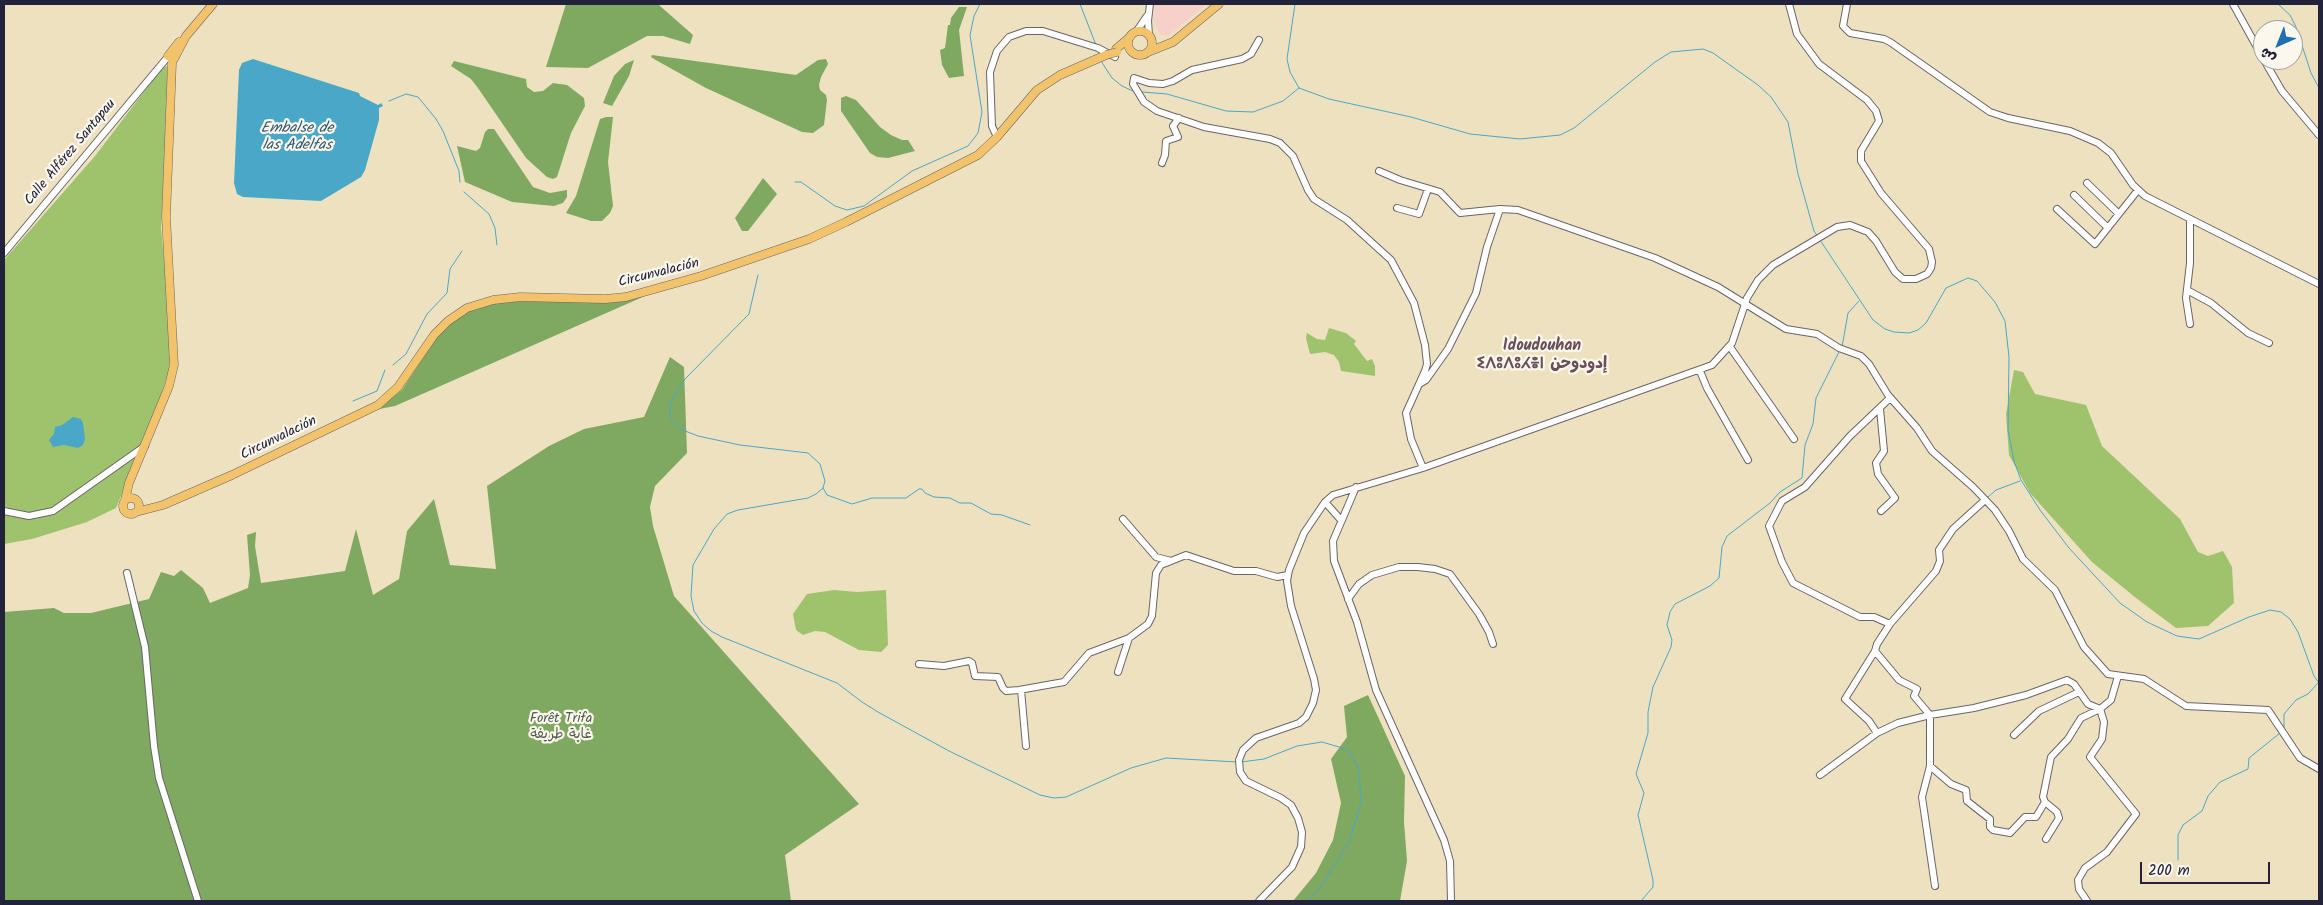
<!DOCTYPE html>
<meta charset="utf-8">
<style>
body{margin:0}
#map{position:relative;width:2323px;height:905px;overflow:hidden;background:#eee1c0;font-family:Kalam,"Playpen Sans Arabic",sans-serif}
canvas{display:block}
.frame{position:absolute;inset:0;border:5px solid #22223b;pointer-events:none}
.north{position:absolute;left:2253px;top:20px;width:50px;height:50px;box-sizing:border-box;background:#fbf7ec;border:1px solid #a4a2a5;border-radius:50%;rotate:224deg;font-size:14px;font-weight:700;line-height:20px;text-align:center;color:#22223b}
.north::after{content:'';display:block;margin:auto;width:18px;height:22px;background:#1f6fb2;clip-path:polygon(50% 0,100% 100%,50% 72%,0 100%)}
.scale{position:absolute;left:2140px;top:862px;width:130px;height:22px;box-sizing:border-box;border:2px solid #22223b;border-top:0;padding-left:6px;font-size:15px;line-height:18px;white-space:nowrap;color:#22223b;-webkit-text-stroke:4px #fbf7ec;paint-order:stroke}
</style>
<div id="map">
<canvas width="2323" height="905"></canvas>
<div class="frame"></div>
<div class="north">ش</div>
<div class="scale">200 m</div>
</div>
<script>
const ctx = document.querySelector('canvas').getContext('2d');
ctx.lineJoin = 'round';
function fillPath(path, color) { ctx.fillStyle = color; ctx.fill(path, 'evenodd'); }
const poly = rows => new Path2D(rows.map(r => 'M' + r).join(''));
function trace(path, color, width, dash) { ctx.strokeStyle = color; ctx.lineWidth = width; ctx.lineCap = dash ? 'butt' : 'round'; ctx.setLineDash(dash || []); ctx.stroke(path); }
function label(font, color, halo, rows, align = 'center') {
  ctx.font = font + ' Kalam,"Playpen Sans Arabic","Noto Sans Tifinagh",sans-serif'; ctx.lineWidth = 4.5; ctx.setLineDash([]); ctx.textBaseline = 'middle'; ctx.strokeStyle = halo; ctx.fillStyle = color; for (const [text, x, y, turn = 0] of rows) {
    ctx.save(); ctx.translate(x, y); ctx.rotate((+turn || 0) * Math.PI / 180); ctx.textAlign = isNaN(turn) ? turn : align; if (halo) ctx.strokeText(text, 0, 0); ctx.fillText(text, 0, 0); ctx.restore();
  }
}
fillPath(poly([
 [1155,4,1207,4,1172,33,1165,36,1161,34,1153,22]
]), '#f7d0c9');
fillPath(poly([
 [167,66,167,124,161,228,168,300,170,357,169,371,154,416,116,508,87,522,32,539,4,544,4,260,95,156,162,68],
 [1329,328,1346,333,1356,341,1354,344,1367,361,1372,359,1375,366,1375,376,1341,371,1339,362,1334,355,1325,352,1310,354,1306,338,1307,333,1317,339,1325,340],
 [2014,370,2023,372,2035,394,2086,405,2102,446,2180,519,2198,552,2208,556,2223,551,2232,567,2234,603,2208,626,2176,628,2136,598,2092,562,2030,493,2009,455,2006,414],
 [834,590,857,592,886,590,888,645,881,652,859,650,825,632,815,631,803,635,796,630,793,614,807,594]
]), '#9fc36c');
fillPath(poly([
 [566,4,659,5,693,35,690,44,663,36,647,36,588,68,546,67],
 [959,7,967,7,959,30,964,76,949,78,942,65,940,50,945,48,948,25,950,25,951,18],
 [652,55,796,75,818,60,826,59,828,64,821,77,819,85,820,90,826,95,827,100,824,125,813,133,802,132,706,88,654,59,651,57],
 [634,60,629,76,612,106,603,103,614,76,625,64],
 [454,61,526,79,527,87,534,92,543,91,553,83,567,85,584,98,585,106,571,133,557,177,553,179,547,177,526,158,478,88,471,79,451,66],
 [846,96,856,100,880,127,891,135,902,140,908,140,915,151,888,158,877,157,870,153,841,111,841,98],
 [606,117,613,117,608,162,613,206,610,213,602,221,591,221,566,213,576,196,600,119],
 [488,129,494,129,533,187,550,193,567,190,567,197,563,203,554,206,512,202,465,182,457,146,476,151,480,148,485,132],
 [763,178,777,194,748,231,742,231,735,218],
 [645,296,395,406,374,410,402,390,440,332,465,311,509,299],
 [670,357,684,367,687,453,655,486,650,507,653,526,674,596,859,804,785,855,791,901,4,901,4,612,54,608,64,613,91,613,149,599,161,572,174,576,181,570,203,588,210,603,248,588,250,575,247,535,256,532,255,546,261,583,345,571,356,529,373,595,399,579,407,531,434,499,450,565,496,569,487,486,549,446,584,429,644,417],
 [1368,695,1405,776,1404,822,1407,861,1400,901,1293,901,1316,873,1333,840,1341,803,1331,759,1347,737,1344,706]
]), '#7fa960');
fillPath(poly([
 [253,59,359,93,360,96,378,105,381,103,383,106,379,108,379,120,365,170,361,177,321,201,243,197,237,194,234,183,239,70,242,63],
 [73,417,81,419,83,423,85,439,83,445,78,448,64,445,53,447,49,440,54,434,55,427,62,425]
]), '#49a7c8');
trace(poly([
 [1080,4,1096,45],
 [1295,4,1287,59,1290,72,1299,88,1329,99,1411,117,1470,134,1520,139,1560,135,1574,128,1655,62,1671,52,1703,49,1713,53,1758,85,1771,97,1788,122,1798,174,1814,231,1818,237],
 [2278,4,2290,15,2296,27,2311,73,2319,88],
 [1101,61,1112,78,1122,86,1133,91],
 [1142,92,1167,94,1226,111,1253,112,1283,101,1299,88],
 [389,101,406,94,418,97,423,103,436,119,443,131,459,171,460,182],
 [795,182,801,182,835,206,847,210,864,206,912,171,968,146,978,133,982,112,970,35,974,16,980,4],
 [464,192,489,214,495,228,497,245],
 [1820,240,1873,320,1885,329,1894,332,1909,333,1918,330,1926,323,1946,288,1968,278,1977,281,1995,302,2005,321,2009,357,2008,430,2014,461,2021,480,2040,510,2069,548,2120,603,2147,622,2177,636,2199,639,2249,617,2270,610,2281,612,2290,619,2298,632,2314,676,2319,683],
 [758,275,749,314,685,379,670,403,670,418,680,429,698,436,740,445,808,453,820,464,825,481,823,488,816,494,808,498,738,510,727,514,714,529,693,565,691,596,694,611,702,623,711,631,722,637,837,683,862,702,878,712,949,751,1040,795,1054,798,1066,797,1131,768,1166,758,1237,762],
 [1842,347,1848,313,1859,301],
 [393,365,406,354,427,314,447,293,450,269,462,251],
 [353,401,377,391,385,370],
 [823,488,827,495,852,504,872,498,906,498,919,489,922,489,925,493,934,497,950,498,960,503,971,503,991,514,1002,515,1030,525],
 [1988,497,1996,490,2020,481],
 [2284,728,2284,714,2296,700,2308,694,2318,683],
 [1241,762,1264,759,1297,746,1322,742,1346,749,1354,759,1359,770,1361,802,1350,840,1321,887,1308,901],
 [2178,860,2178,835,2183,825,2202,811,2208,796,2220,782,2248,769,2249,758,2280,733],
 [1641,901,1653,887,1653,880,1638,815,1644,793,1636,774,1648,733,1648,712,1653,687,1671,647,1672,640,1667,625,1670,612,1675,604,1710,586,1719,578,1722,547,1727,536,1770,503,1780,492,1802,478,1805,445,1813,424,1816,398,1840,350]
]), '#49a7c8', 1);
const minor = poly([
 [1847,4,1843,26,1850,33,1884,39,1890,42,1990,112,2008,118,2070,131,2098,143,2111,153,2133,185,2145,196,2319,284],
 [2233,4,2263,58],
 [1136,32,1147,16],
 [1149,35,1148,21,1150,4],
 [1259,40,1251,54,1242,59,1192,70,1173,81,1163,84,1149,83,1134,78,1133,84,1144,102,1157,111,1204,127,1270,139,1280,143,1293,156,1308,190,1314,199,1347,220,1391,260,1414,303,1425,345,1427,364,1425,371,1406,413,1411,439,1423,468],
 [2264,60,2282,91,2319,135],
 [997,137,992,126,990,72,997,51,1009,37,1026,31,1043,31,1098,48,1115,57],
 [1162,163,1165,155,1166,141,1178,137,1173,126,1179,118],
 [1379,171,1400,180,1440,192,1460,213,1500,209,1518,210,1655,258,1718,287,1786,329,1817,334,1839,348,1861,356,1869,364,1888,395,1917,428,1932,451,1973,487,1995,510,2009,531,2023,559,2055,590,2084,647,2108,674,2144,679,2186,706,2268,710,2300,758,2319,769],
 [2087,183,2119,214],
 [2074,195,2108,228],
 [1397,208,1419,214,1428,189],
 [2057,209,2095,244,2138,190],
 [4,253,166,59],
 [2187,290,2211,303,2248,333,2269,343],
 [2190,324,2186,298,2190,263,2190,219],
 [1730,347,1794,439],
 [1700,371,1707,388,1748,460],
 [1421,383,1426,380,1448,349,1476,293,1487,247,1500,209],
 [1890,398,1850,436,1805,487,1782,501,1769,526,1782,562,1793,583,1860,617,1874,617,1890,624],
 [1880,409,1884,451,1876,463,1878,474,1895,498,1881,511],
 [1356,487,1333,541,1334,561,1357,622,1376,690,1444,840,1450,861,1451,901],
 [1325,502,1341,520],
 [4,511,29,516,53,511,145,446],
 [1123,519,1156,557,1171,561],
 [127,573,145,647,154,746,159,778,198,901],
 [1348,599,1359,584,1372,575,1399,567,1418,567,1435,569,1450,574,1479,614,1489,632,1493,644],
 [1875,651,1845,699,1869,721,1877,733],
 [919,664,944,666,969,661,972,663,975,676,998,677,1003,688,1006,691,1019,690,1064,682,1089,653,1129,638],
 [1118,672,1129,638,1148,624,1152,616,1156,573,1161,565,1186,555,1234,571,1256,571,1277,577,1288,575],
 [1021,690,1026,746],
 [2014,735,2039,711,2079,692],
 [1930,766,1951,784,1966,790,1967,801,1990,819,1990,827,1993,830,2010,833,2025,817,2036,817,2045,802],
 [1820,775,1877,733,1898,723,1930,715,1974,708,2026,695,2067,680,2074,684,2088,704,2100,709,2104,722,2102,739,2090,757,2136,814,2107,852,2085,868,2078,880,2079,889,2087,901],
 [2046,839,2059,818,2057,812,2045,802,2043,797,2051,757,2068,739,2081,718,2100,709,2111,700,2118,676],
 [1935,886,1922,797,1930,766,1930,715,1914,696,1917,689,1899,680,1875,651,1877,644,1890,624,1936,571,1940,561,1939,550,1953,529,1985,500],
 [1259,901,1292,867,1301,847,1302,832,1298,818,1291,805,1281,798,1246,781,1240,772,1239,760,1243,750,1256,738,1299,723,1306,717,1313,703,1316,690,1314,679,1291,606,1287,581,1289,570,1304,533,1325,502,1333,495,1423,468,1712,365,1732,343,1747,298,1758,280,1773,265,1837,227,1850,225,1868,232,1876,241,1895,272,1903,279,1916,279,1927,274,1931,268,1932,262,1929,249,1881,193,1861,161,1861,151,1879,121,1876,111,1867,100,1819,64,1797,34,1789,4]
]);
const major = poly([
 '1128 43a12 12 0 1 1 24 0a12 12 0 1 1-24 0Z',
 [1116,49,1130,37],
 [1148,52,1173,42,1219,4],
 [168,56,179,42],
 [174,59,186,36,213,4],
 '123 506a8 8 0 1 1 16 0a8 8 0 1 1-16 0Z',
 [125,500,129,483,169,386,174,365,166,217,172,63],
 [136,512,163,505,232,475,378,405,398,387,434,335,448,321,467,308,493,300,520,297,605,299,626,297,701,276,809,239,846,222,978,155,997,137,1037,90,1060,75,1106,55]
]);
trace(minor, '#69656a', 8);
trace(major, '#69656a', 9);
trace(minor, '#fff', 6);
trace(major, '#f2c36a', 8);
const majorBridge = poly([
 [1106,55,1117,52]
]);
trace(majorBridge, '#69656a', 9, []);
trace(majorBridge, '#f2c36a', 8);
label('14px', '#22223b', '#fbf7ec', [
 ["Calle Alférez Santapau",71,153,-50],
 ["Circunvalación",659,274,-14],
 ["Circunvalación",279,439,-26]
]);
label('14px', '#4e5a4c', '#fbf7ec', [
 ["Forêt Trifa",561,720],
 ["غابة طريفة",561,736]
]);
label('italic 15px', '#325773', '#fbf7ec', [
 ["Embalse de",297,129],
 ["las Adelfas",297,146]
]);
label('bold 16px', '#694f5a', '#fbf7ec', [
 ["Idoudouhan",1542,347],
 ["ⵉⴷⵓⴷⵓⵃⴻⵏ إدودوحن",1542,365]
]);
</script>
